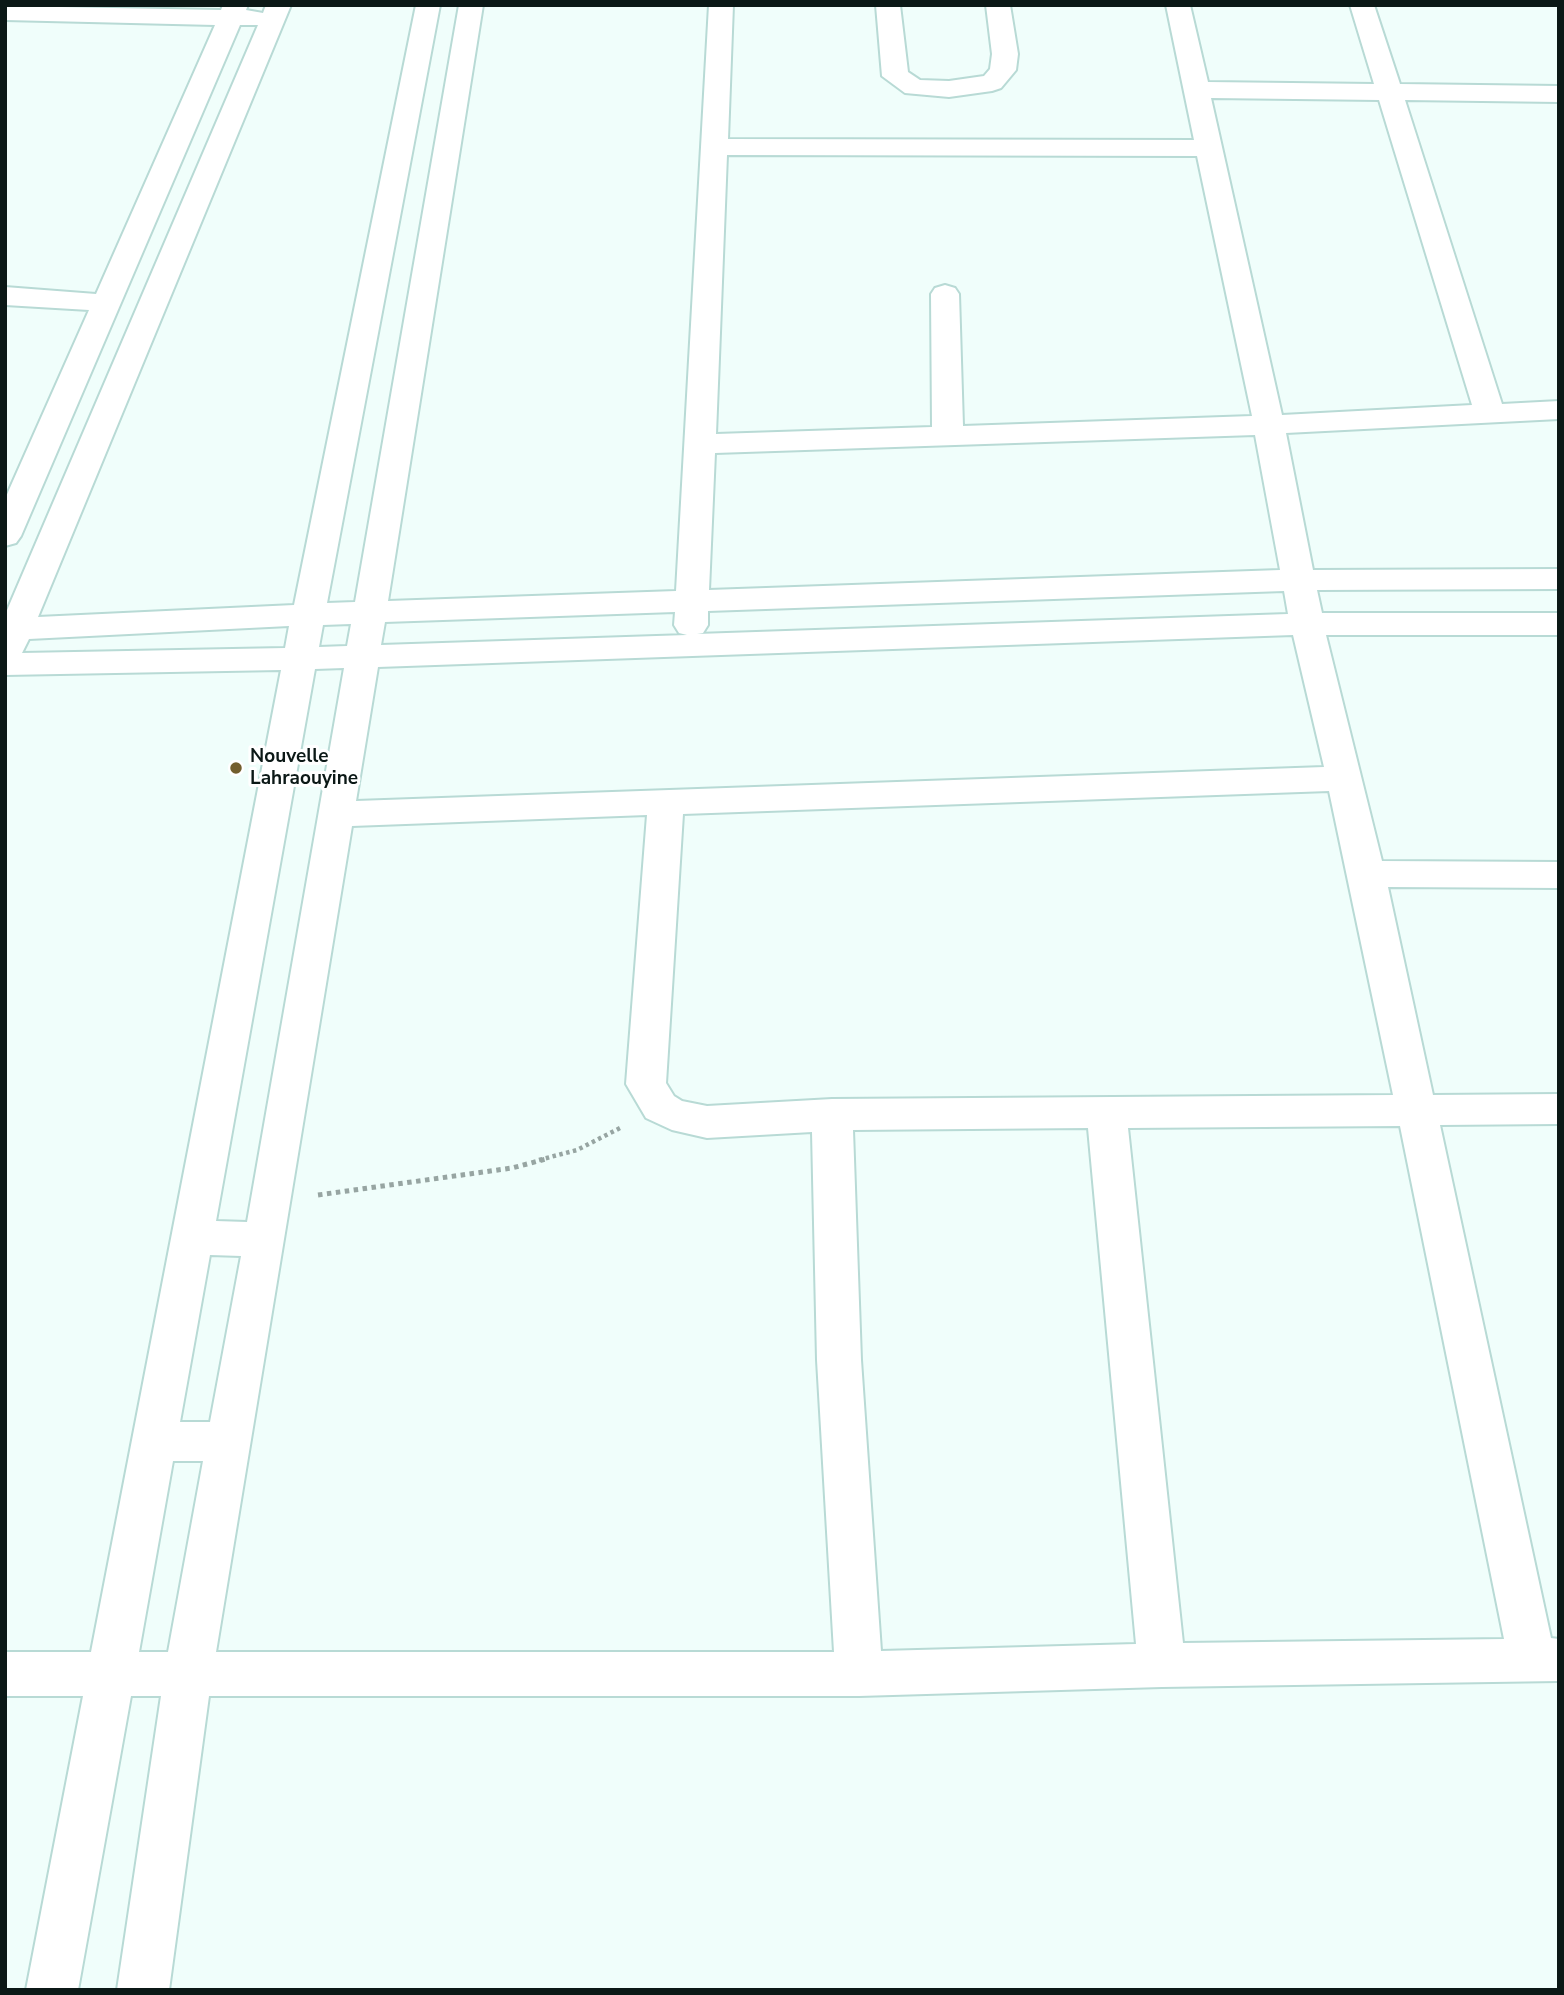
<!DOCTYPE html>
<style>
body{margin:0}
#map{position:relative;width:1564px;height:1995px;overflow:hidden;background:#f0fefb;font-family:"Nunito Sans",sans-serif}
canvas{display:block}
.frame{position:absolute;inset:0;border:7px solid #0b1816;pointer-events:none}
</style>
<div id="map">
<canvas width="1564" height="1995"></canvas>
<div class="frame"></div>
</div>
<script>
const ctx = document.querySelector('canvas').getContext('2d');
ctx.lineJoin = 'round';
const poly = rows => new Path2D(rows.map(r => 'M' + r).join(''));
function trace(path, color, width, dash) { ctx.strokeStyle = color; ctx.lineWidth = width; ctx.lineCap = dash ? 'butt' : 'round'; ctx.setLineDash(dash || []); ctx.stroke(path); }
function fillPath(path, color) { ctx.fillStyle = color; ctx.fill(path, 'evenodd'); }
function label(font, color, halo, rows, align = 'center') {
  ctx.font = font + ' "Nunito Sans",sans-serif'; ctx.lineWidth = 6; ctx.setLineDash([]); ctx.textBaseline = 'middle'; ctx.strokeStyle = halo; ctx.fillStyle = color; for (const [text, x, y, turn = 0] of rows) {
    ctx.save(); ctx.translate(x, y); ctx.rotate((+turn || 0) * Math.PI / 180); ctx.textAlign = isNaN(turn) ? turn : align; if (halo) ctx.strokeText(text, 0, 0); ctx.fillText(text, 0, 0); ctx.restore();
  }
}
const minor = poly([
 [223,5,248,5,246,10,263,13,266,5,291,5,38,617,294,605,416,5,440,5,327,603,355,602,459,5,483,5,388,601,676,591,709,5,733,5,728,139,1194,140,1166,5,1190,5,1208,82,1374,84,1350,5,1374,5,1400,84,1559,86,1559,102,1405,100,1502,404,1559,401,1559,419,1286,433,1313,570,1559,569,1559,589,1317,590,1322,613,1559,613,1559,635,1326,635,1382,861,1559,862,1559,888,1388,887,1433,1095,1559,1094,1559,1124,1440,1125,1551,1638,1559,1639,1559,1681,1162,1687,859,1696,209,1696,169,1990,117,1990,161,1696,131,1696,78,1990,26,1990,83,1696,5,1696,5,1652,91,1652,281,670,5,675,5,615,258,25,240,25,21,536,16,543,5,546,5,499,89,310,5,305,5,287,96,294,215,25,5,20,5,6,221,10,223,5],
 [1211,98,1379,100,1472,405,1282,415,1211,98],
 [727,155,1197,156,1252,416,963,426,959,294,955,288,945,285,935,288,931,294,932,427,716,434,727,155],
 [1255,435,1280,570,709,590,715,453,1255,435],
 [1284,591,1288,614,697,634,703,633,708,625,708,611,1284,591],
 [675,612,674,625,679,633,687,635,381,645,385,622,675,612],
 [351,624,347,646,319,647,323,625,351,624],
 [289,626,285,648,22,653,29,639,289,626],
 [1293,635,1324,767,356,801,378,667,1293,635],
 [344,668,247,1222,216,1221,315,669,344,668],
 [1329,791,1393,1095,832,1099,707,1106,682,1101,674,1096,666,1083,683,814,1329,791],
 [647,815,626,1084,646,1118,672,1130,707,1138,812,1132,817,1360,834,1652,216,1652,352,826,647,815],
 [1400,1126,1504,1639,1183,1643,1128,1128,1400,1126],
 [1088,1128,1136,1644,881,1651,861,1360,853,1130,1088,1128],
 [210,1255,241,1256,210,1422,180,1422,210,1255],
 [173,1461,203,1461,168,1652,139,1652,173,1461],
 [876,5,900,5,908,72,920,80,949,81,984,76,990,69,992,54,986,5,1010,5,1018,54,1016,70,1001,88,992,91,949,97,905,93,882,76,876,5]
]);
trace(minor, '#b8dad5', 4);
trace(poly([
 [539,1160,577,1150,622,1127]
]), '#97a5a2', 4.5, [3.5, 3.5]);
trace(poly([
 [318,1195,512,1168,546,1159]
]), '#97a5a2', 5, [4.5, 4.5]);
fillPath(minor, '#fff');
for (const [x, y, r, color] of [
 [236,768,7,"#725e2d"]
]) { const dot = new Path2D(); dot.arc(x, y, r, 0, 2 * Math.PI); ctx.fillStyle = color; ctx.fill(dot); trace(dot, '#fff', 2.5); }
label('bold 19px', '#0b1816', '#fff', [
 ["Nouvelle",250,757],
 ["Lahraouyine",250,779]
], 'left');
</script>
